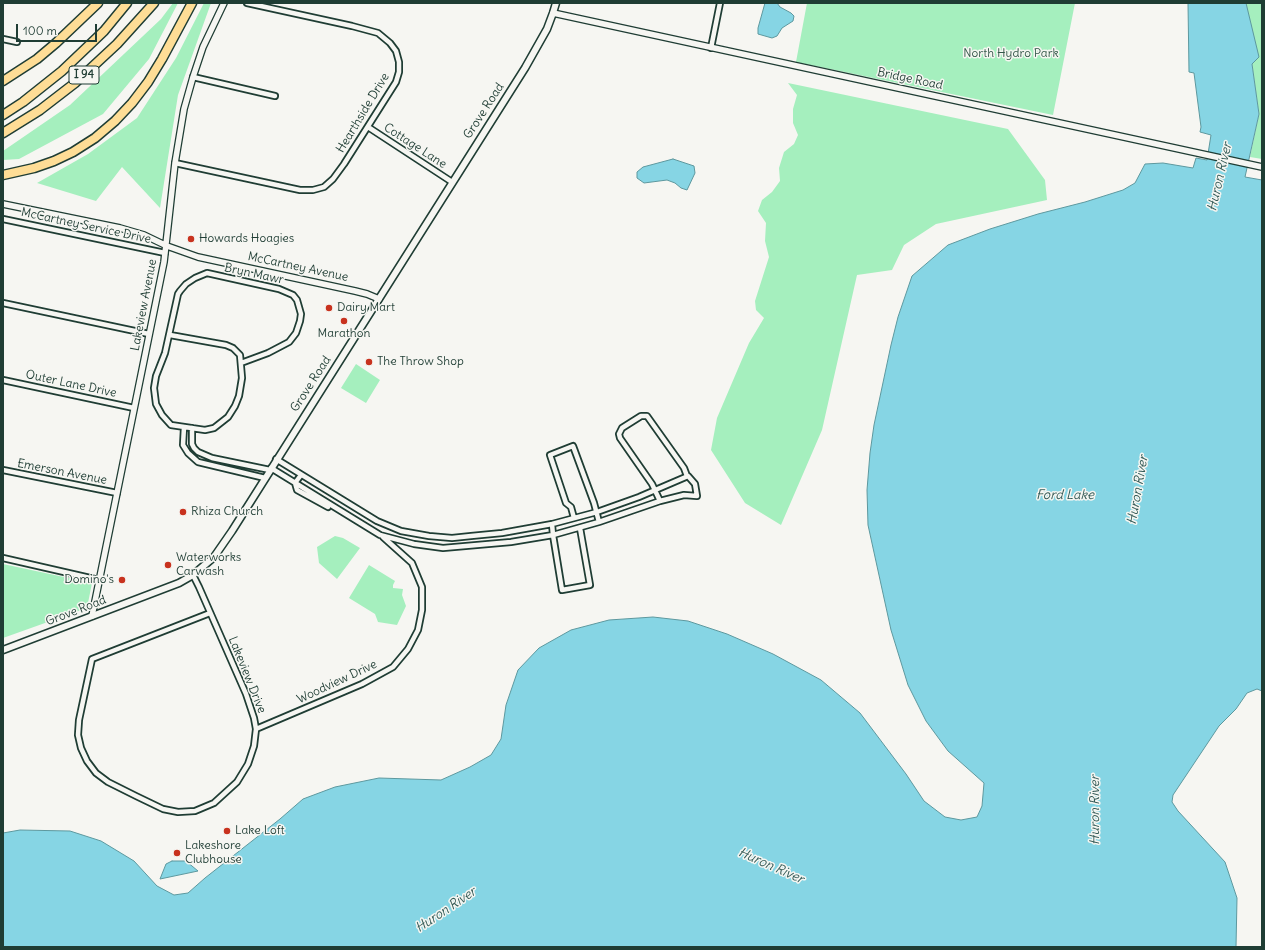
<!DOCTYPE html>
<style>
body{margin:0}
#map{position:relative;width:1265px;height:950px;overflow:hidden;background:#f6f6f2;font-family:Delius,sans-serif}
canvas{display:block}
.frame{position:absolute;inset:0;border:4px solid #1f3d34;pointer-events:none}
.scale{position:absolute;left:16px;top:24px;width:81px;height:18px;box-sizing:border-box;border:2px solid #1f3d34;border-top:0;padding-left:5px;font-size:12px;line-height:14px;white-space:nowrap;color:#1f3d34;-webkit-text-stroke:3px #f6f6f2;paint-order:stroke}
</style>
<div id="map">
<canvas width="1265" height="950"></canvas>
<div class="frame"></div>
<div class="scale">100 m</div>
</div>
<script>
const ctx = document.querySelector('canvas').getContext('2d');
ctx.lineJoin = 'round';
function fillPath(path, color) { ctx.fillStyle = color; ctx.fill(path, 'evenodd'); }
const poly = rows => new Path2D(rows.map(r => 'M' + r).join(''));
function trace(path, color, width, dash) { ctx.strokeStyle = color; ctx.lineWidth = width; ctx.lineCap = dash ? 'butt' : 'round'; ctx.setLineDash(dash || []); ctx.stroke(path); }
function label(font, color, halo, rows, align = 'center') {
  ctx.font = font + ' Delius,sans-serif'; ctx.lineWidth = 3; ctx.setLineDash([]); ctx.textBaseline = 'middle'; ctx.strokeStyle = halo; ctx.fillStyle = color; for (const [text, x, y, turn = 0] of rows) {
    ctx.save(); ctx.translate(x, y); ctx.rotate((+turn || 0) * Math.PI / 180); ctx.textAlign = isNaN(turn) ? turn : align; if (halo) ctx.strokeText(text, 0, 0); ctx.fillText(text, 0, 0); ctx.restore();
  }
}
fillPath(poly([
 [173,3,178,3,149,59,103,114,19,159,3,160,3,151,70,105,161,19],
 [204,3,211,3,178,95,160,208,122,167,96,201,37,183,88,154,137,118,176,58],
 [807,3,1075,3,1053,115,796,62],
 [1246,3,1262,3,1262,159,1250,157,1259,114,1252,64],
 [788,83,1008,129,1045,180,1047,200,936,224,904,245,892,270,857,275,822,430,781,525,745,503,711,450,717,418,749,343,764,318,756,310,755,301,769,257,765,241,766,223,758,211,762,200,772,192,780,181,779,168,784,152,794,144,798,135,793,123,793,109,797,95],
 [356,364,380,380,366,403,341,388],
 [335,536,343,538,360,548,337,579,319,563,317,547],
 [3,564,92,583,87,608,3,638],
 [369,565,395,581,393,585,393,588,403,589,402,595,406,606,397,625,378,622,375,614,349,598]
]), '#a5efbe');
const water = poly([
 [765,3,777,3,780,7,791,13,794,16,793,21,782,28,777,36,772,38,758,34,758,28,765,3],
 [1188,3,1246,3,1259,57,1252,64,1259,114,1245,177,1262,180,1262,691,1257,689,1247,693,1236,709,1219,726,1173,795,1172,802,1178,811,1225,862,1237,898,1236,947,3,947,3,833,20,830,70,831,101,841,134,861,157,886,174,895,188,893,205,878,280,819,303,799,335,787,379,778,441,780,470,767,491,755,501,739,506,705,518,670,539,648,571,630,609,620,653,617,688,621,727,634,773,654,821,680,860,713,906,774,924,801,945,817,961,820,977,817,982,806,984,783,948,751,926,721,908,685,891,630,868,525,867,490,870,453,874,425,891,345,898,317,912,276,948,245,990,229,1038,214,1085,202,1123,190,1135,183,1145,164,1163,163,1193,168,1196,158,1207,160,1211,135,1200,132,1201,127,1194,73,1189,72,1188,3],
 [673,159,694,166,695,173,687,190,681,188,675,183,667,180,644,183,637,178,637,172,643,167,673,159],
 [172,861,186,861,198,871,160,879,166,864,172,861]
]);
fillPath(water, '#86d5e4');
trace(water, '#5d989e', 1);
const minor = poly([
 [3,39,17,42],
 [711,48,720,3],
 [193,77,275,96],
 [368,127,452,182],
 [175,163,300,190,313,190,324,187,333,179,344,164,396,82,399,72,399,62,396,51,390,43,378,33,352,26,247,3],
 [3,219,165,253],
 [3,303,149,334],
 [170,335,226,345,233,348,240,355,242,378,239,396,235,406,228,417,214,428,205,430,171,425,162,415,156,404,154,388,156,376,165,353,178,294,180,291,186,284,195,278,207,273,279,289,293,295,297,300,301,314,300,321,296,333,289,342,268,353,241,363],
 [3,380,134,408],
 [184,427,183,445,188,453,198,462,265,478],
 [192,428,192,444,194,448,198,452,212,458,270,470],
 [271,468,380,535,414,544,443,548,511,542,553,535,599,522,660,501,684,495,697,496,695,484,688,476,639,497,597,512,552,524,502,533,471,536,452,538,429,536,401,531,377,521,276,459],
 [3,470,117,493],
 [301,475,295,483,297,490,328,507],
 [660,501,652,484,620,438,619,434,622,428,641,416,647,416,684,468,687,476],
 [574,518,571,507,566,503,550,455,573,446,594,503,599,522],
 [552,524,553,535,562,590,590,585,580,528],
 [3,558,99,580],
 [193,575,199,587,246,694,254,718,256,729,254,746,248,764,237,782,214,803,195,811,178,812,163,809,136,796,108,782,96,773,87,761,81,748,78,735,79,720,92,659,210,613],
 [256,729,362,684,393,667,408,649,418,630,422,610,422,587,412,563,383,537]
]);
const tertiary = poly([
 [553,13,1262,167],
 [3,204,120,228,144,235,167,246,198,257,355,291,367,294,379,299],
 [92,616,164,262,175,163,184,109,193,77,203,47,224,3]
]);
const secondary = poly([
 [3,650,179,583,193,575,214,557,232,531,525,68,547,29,553,13,556,3]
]);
const motorway = poly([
 [3,81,37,59,56,43,98,3],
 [3,115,23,102,62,71,104,31,127,3],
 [3,133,40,110,75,83,117,44,154,3],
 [3,175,34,168,54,161,73,152,95,138,115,121,132,103,148,82,162,59,192,3]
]);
trace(minor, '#1f3d34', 8);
trace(tertiary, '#1f3d34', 8);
trace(secondary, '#1f3d34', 9);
trace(motorway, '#1f3d34', 11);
trace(minor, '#f6f6f2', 4.5);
trace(tertiary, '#f6f6f2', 5.5);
trace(secondary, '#f6f6f2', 6);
trace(motorway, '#fedd96', 8);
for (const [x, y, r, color] of [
 [191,239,4,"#c8321e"],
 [329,308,4,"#c8321e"],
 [344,321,4,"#c8321e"],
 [369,362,4,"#c8321e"],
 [183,512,4,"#c8321e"],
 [168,565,4,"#c8321e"],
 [122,580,4,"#c8321e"],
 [227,831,4,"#c8321e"],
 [177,853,4,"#c8321e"]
]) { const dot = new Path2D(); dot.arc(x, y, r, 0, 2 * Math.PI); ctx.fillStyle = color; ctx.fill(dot); trace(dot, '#f6f6f2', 1.5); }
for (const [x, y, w] of [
 [84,75,30]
]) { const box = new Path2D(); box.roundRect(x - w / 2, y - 9, w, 18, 3); ctx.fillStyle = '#f6f6f2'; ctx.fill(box); trace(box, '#1f3d34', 1); }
label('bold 11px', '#1f3d34', null, [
 ["I 94",84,75]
]);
label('12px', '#335849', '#f6f6f2', [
 ["North Hydro Park",1011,54]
]);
label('12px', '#1f3d34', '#f6f6f2', [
 ["Bridge Road",910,79,12],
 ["Grove Road",484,111,-57],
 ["Hearthside Drive",363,113,-59],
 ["Cottage Lane",415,146,33],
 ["McCartney Service Drive",86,226,12],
 ["McCartney Avenue",298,267,12],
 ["Bryn Mawr",254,274,12],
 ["Lakeview Avenue",144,305,-79],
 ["Outer Lane Drive",71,384,12],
 ["Grove Road",311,384,-57],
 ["Emerson Avenue",62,472,11],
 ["Grove Road",76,611,-21],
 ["Lakeview Drive",247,675,68],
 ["Woodview Drive",337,682,-25]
]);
label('12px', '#1f3d34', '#f6f6f2', [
 ["Howards Hoagies",199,239],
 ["Dairy Mart",337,308],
 ["Marathon",344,334,"center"],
 ["The Throw Shop",377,362],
 ["Rhiza Church",191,512],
 ["Waterworks",176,558],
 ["Carwash",176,572],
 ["Domino's",114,580,"right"],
 ["Lake Loft",235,831],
 ["Lakeshore",185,846],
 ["Clubhouse",185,860]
], 'left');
label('italic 13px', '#345b57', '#f6f6f2', [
 ["Huron River",1220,177,-77],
 ["Huron River",1138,490,-80],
 ["Ford Lake",1065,495],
 ["Huron River",1095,810,-90],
 ["Huron River",771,866,24],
 ["Huron River",446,910,-34]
]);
</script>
